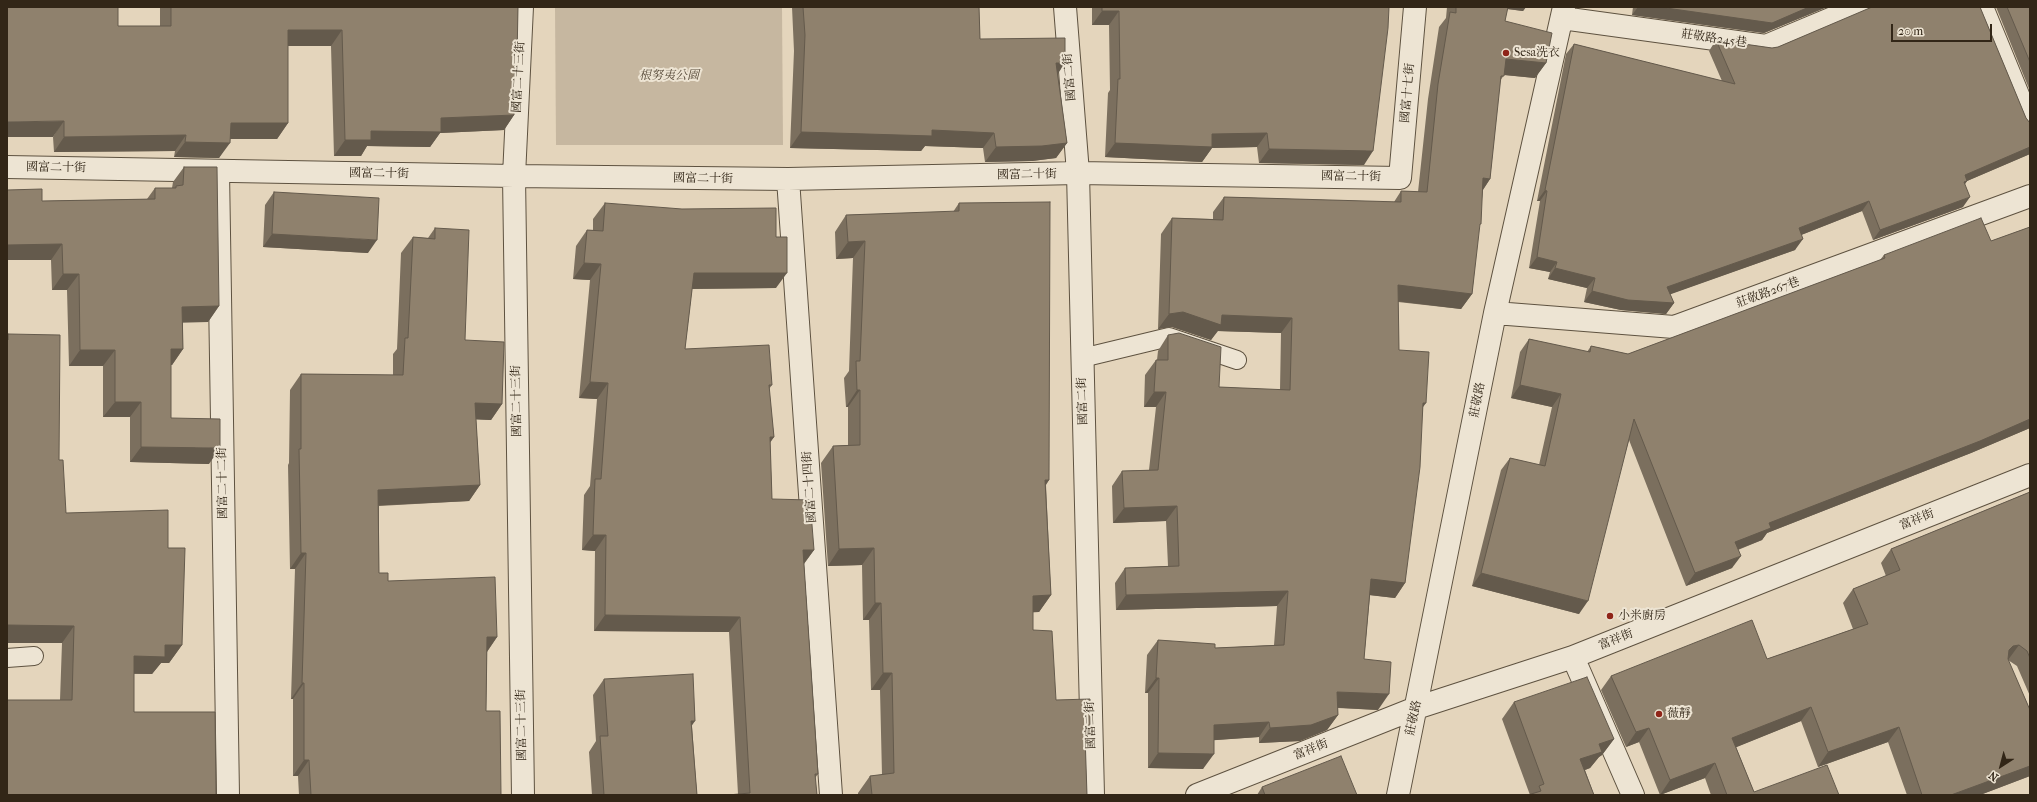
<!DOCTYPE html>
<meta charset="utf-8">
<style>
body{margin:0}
#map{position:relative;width:2037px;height:802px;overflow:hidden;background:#e4d5bc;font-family:"IM FELL French Canon",serif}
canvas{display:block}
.frame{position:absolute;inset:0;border:8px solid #322617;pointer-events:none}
.north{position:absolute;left:1981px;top:746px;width:40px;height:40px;-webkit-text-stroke:3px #ede4d3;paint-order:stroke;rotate:216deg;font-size:11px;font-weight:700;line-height:16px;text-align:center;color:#322617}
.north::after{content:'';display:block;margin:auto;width:14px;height:18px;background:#322617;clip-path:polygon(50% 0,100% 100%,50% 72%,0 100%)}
.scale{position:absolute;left:1891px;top:24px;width:101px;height:18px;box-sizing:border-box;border:2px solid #322617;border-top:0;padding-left:5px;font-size:12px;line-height:14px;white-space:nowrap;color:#322617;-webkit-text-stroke:3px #ede4d3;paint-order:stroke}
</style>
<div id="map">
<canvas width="2037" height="802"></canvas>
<div class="frame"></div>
<div class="north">N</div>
<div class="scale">20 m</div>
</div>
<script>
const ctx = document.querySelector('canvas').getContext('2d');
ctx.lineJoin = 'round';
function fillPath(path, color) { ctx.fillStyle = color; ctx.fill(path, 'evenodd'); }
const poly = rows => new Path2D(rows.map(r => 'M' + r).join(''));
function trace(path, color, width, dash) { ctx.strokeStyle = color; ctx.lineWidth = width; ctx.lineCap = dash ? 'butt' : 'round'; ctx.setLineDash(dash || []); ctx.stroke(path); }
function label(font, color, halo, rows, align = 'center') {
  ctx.font = font + ' "IM FELL French Canon","Noto Serif TC",serif'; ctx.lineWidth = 4; ctx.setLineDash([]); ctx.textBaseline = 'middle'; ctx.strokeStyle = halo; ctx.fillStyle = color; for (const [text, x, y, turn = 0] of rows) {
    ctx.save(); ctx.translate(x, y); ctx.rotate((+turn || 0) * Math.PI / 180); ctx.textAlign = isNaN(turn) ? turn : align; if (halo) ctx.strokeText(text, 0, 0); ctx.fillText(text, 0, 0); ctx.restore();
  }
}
fillPath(poly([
 [555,7,782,7,783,145,556,145]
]), '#c6b7a0');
const service = poly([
 [1082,358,1169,337,1237,360],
 [7,658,34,656]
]);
const minor = poly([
 [522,7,514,176,523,795],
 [1065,7,1078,173,1093,795],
 [1982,7,2030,124],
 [1562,18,1766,46,1859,7],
 [7,167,514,176,788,179,1078,173,1400,178,1415,7],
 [218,171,228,795],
 [788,179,831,795],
 [1495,313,1674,327,2030,196],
 [1573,657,1633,795],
 [1197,795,1416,708,1573,657,2030,475],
 [1398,795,1495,313,1564,7]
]);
trace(service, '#5e5240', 20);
trace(minor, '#5e5240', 24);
trace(service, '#ede4d3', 18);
trace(minor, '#ede4d3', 22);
fillPath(poly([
 [160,7,518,7,517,58,515,61,514,115,504,130,440,133,430,147,367,146,361,156,334,156,331,46,288,46,288,123,277,139,230,139,219,158,174,157,175,151,54,152,53,137,118,26,160,26],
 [792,7,979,7,980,39,1058,74,1067,143,1056,158,1032,161,985,162,983,148,925,146,921,151,790,148,794,51],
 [1092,7,1389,7,1364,165,1259,163,1257,147,1212,148,1202,162,1105,157,1108,93,1110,90,1109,25,1092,25],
 [1447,7,1526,7,1523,11,1507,9,1505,21,1546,63,1535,78,1504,75,1500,81,1490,179,1483,190,1479,226,1472,294,1461,309,1398,302,1399,350,1423,408,1405,583,1395,598,1370,595,1364,659,1378,710,1338,708,1338,715,1327,730,1300,741,1259,743,1259,737,1214,740,1203,769,1148,768,1148,693,1145,693,1147,655,1158,640,1215,648,1274,645,1277,606,1116,610,1115,583,1125,568,1168,566,1166,521,1113,523,1112,486,1122,471,1149,470,1156,407,1144,407,1145,375,1156,360,1157,360,1158,351,1168,335,1219,387,1280,390,1281,333,1217,331,1211,340,1172,327,1158,329,1161,234,1172,218,1213,219,1213,212,1224,197,1394,202,1401,191,1418,192,1428,99,1439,27,1446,18],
 [1633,7,1827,7,1764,33,1632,15],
 [1871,7,1980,7,2026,118,2030,123,2030,154,1967,181,1965,184,1963,207,1873,240,1862,211,1801,235,1795,250,1670,294,1674,303,1666,314,1621,310,1584,302,1587,288,1548,279,1550,272,1529,268,1540,201,1537,201,1566,54,1574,44,1722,81,1709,51,1716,40,1772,48,1778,47,1871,8],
 [1996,7,2030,7,2030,91],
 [184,167,219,306,208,322,183,322,183,349,172,365,171,365,171,418,209,464,130,462,130,417,103,417,103,366,69,366,67,290,52,290,51,260,7,260,7,190,42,201,147,199,155,188,172,188,173,182],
 [274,192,368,253,263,247,265,205],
 [605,203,776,288,692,289,685,349,772,385,769,389,774,437,770,442,772,499,814,550,804,564,818,774,815,778,817,795,738,794,729,632,594,631,595,551,582,550,584,495,590,486,597,399,579,398,590,280,573,279,576,246,587,230,593,230,593,219],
 [959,203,1049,480,1046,485,1051,595,1039,612,1033,612,1033,630,1056,700,1090,735,1085,742,1087,795,858,795,858,793,870,776,882,775,880,690,871,690,869,620,863,620,862,565,828,566,821,463,833,446,848,445,848,407,846,407,844,378,849,371,853,258,836,259,835,232,846,215,953,212],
 [2030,227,2030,428,1971,453,1767,533,1762,540,1738,550,1732,568,1686,586,1629,440,1579,614,1472,586,1501,470,1510,458,1539,465,1552,407,1511,398,1520,352,1529,339,1587,352,1591,346,1628,354,1880,260,1884,255,1991,241],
 [435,228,465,340,502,404,491,420,476,419,480,485,469,501,379,506,379,573,388,581,497,637,487,652,486,711,501,795,299,795,298,776,293,776,293,699,291,699,295,569,290,569,288,465,289,463,290,390,301,374,393,375,393,354,397,349,401,253,413,237,428,238],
 [8,334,59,460,66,513,168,548,182,645,169,663,161,663,152,674,134,674,134,712,216,795,60,700,62,643,7,643,7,336],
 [2030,492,2030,696,2017,666,2008,660,2030,710,2030,776,1980,795,1907,795,1888,742,1818,767,1801,721,1736,747,1754,792,1839,795,1711,795,1705,778,1660,795,1639,742,1626,747,1601,690,1611,676,1767,659,1853,629,1843,603,1853,589,1886,576,1881,563,1891,549],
 [604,679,692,726,697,795,592,795,589,752,596,741,593,695],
 [1514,702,1614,739,1602,755,1599,757,1590,768,1585,770,1594,795,1530,795,1502,719],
 [1262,787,1357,795,1257,795]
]), '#7b6f5e');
fillPath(poly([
 [1500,7,1526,7,1523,11,1500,8],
 [1638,7,1827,7,1764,33,1632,15],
 [1102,11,1119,11,1109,25,1092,25],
 [288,30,342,30,331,46,277,46],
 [1506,59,1546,63,1535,78,1495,74],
 [1056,63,1065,63,1055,78],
 [514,115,504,130,440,133,430,147,367,146,361,156,334,156,345,140,371,131,441,118],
 [64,121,53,137,7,137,7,122],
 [231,123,288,123,277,139,221,139],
 [932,130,994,133,983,148,925,146,921,151,790,148,801,132],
 [1267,133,1257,147,1212,148,1202,162,1105,157,1115,143,1212,134],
 [186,135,175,151,54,152,64,137],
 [185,142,230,143,219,158,174,157],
 [1067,143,1056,158,1032,161,985,162,996,147],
 [2030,147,2030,154,1967,181,1960,191,1965,175],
 [1269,149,1373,151,1364,165,1259,163],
 [1483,178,1490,179,1480,194],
 [1545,190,1547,191,1540,201,1537,201],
 [1970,197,1963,207,1873,240,1880,230],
 [1869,201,1862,211,1791,239,1799,228],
 [272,234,377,240,368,253,263,247],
 [1803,239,1795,250,1660,298,1667,287],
 [865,241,853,258,836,259,848,242],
 [62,244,51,260,7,260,7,245],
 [1537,257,1557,262,1550,272,1529,268],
 [584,263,601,264,590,280,573,279],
 [1555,268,1595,278,1587,288,1548,279],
 [694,273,787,273,776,288,683,289],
 [63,274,79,274,67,290,52,290],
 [1398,285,1472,294,1461,309,1387,300],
 [1592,291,1674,303,1666,314,1621,310,1584,302],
 [219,306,208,322,171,323,182,307],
 [1183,312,1222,315,1292,318,1281,333,1218,331,1211,340,1172,327,1158,329,1169,314],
 [171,349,183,349,172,365,160,365],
 [80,350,115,350,103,366,69,366],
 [590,382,608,383,597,399,579,398],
 [1520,385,1561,394,1552,407,1511,398],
 [857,390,860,390,848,407,846,407],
 [1154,392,1166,392,1156,407,1144,407],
 [115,402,141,402,130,417,103,417],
 [475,403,502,404,491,420,463,419],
 [1423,403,1426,403,1415,418],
 [2030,419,2030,428,1971,453,1767,533,1762,540,1726,554,1735,542,1769,523],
 [770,437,774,437,763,453],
 [141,447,220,448,209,464,130,462],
 [1045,480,1049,480,1037,497],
 [480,485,469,501,367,506,378,490],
 [1177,506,1166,521,1113,523,1124,508],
 [593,535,606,535,595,551,582,550],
 [874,548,862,565,828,566,839,549],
 [803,550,814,550,802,566],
 [301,553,306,553,295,569,290,569],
 [1741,556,1732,568,1686,586,1695,573],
 [1481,573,1588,601,1579,614,1472,586],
 [1371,579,1405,583,1395,598,1360,594],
 [1288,591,1277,606,1116,610,1126,595],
 [1051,595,1039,612,1022,613,1033,596],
 [875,603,881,603,869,620,863,620],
 [605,615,740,617,729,632,594,631],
 [7,625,74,626,62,643,7,643],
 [487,637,497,637,486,653],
 [165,645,182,645,169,663,161,663,152,674,121,673,134,656],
 [2019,645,2008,660,2002,661,2009,650,2013,646],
 [883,673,892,673,880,690,871,690],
 [1156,678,1159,678,1148,693,1145,693],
 [302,683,304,683,293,699,291,699],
 [1337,692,1389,694,1378,710,1326,707],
 [1811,707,1801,721,1722,753,1732,738],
 [1338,715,1327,730,1300,741,1259,743,1270,728],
 [691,721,695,721,684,737],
 [1269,722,1259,737,1203,741,1214,725],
 [1899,727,1888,742,1818,767,1828,752],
 [1649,728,1639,742,1626,747,1636,732],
 [1085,735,1090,735,1078,752],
 [1614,739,1602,755,1599,757,1590,768,1569,776,1580,759,1599,744],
 [1158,753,1214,754,1203,769,1148,768],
 [304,760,309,760,298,776,293,776],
 [1715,763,1705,778,1660,795,1670,780],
 [2030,766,2030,776,1980,795,1951,795]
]), '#645a4c');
const building = poly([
 [7,7,118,7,118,26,171,26,171,7,518,7,517,58,515,58,514,115,441,118,441,132,371,131,371,140,345,140,342,30,288,30,288,123,231,123,230,143,185,142,186,135,64,137,64,121,7,122,7,7],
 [803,7,979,7,980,39,1065,38,1065,63,1056,63,1067,143,1042,146,996,147,994,133,932,130,932,136,801,132,805,35,803,7],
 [1102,7,1389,7,1388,28,1373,151,1269,149,1267,133,1212,134,1212,147,1115,143,1118,79,1120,79,1119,11,1102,11,1102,7],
 [1456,7,1508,7,1505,21,1552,33,1546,63,1506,59,1504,76,1501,76,1490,179,1483,178,1481,224,1480,224,1472,294,1398,285,1399,350,1429,352,1426,403,1423,403,1420,467,1405,583,1371,579,1364,659,1391,662,1389,694,1337,692,1338,715,1311,725,1270,728,1269,722,1214,725,1214,754,1158,753,1159,678,1156,678,1158,640,1215,644,1215,648,1284,645,1288,591,1126,595,1125,568,1179,566,1177,506,1124,508,1122,471,1158,470,1166,392,1154,392,1156,360,1168,360,1168,335,1179,333,1221,347,1219,387,1290,390,1292,318,1222,315,1221,325,1183,312,1169,314,1172,218,1223,220,1224,197,1401,202,1401,191,1427,192,1438,84,1450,12,1456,13,1456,7],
 [1659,7,1809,7,1772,23,1659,7],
 [1872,7,1980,7,2026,118,2030,123,2030,147,1965,175,1967,181,1964,182,1970,197,1880,230,1869,201,1799,228,1803,239,1667,287,1674,303,1628,300,1592,291,1595,278,1555,268,1557,262,1537,257,1547,191,1545,190,1574,44,1735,84,1716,40,1772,48,1778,47,1872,7],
 [2007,7,2030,7,2030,62,2007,7],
 [184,167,217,167,219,306,182,307,183,349,171,349,171,418,220,419,220,448,141,447,141,402,115,402,115,350,80,350,79,274,63,274,62,244,7,245,7,190,42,189,42,201,155,199,155,188,176,188,176,186,183,185,184,167],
 [274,192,379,198,377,240,272,234,274,192],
 [1050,202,1049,480,1045,480,1051,595,1033,596,1033,630,1052,631,1056,700,1090,699,1090,735,1085,735,1087,795,872,795,870,776,894,773,892,673,883,673,881,603,875,603,874,548,839,549,833,446,860,445,860,390,857,390,856,361,860,361,865,241,848,242,846,215,959,211,959,203,1050,202],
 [605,203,682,209,776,208,776,237,787,237,787,273,694,273,685,349,769,345,772,385,769,385,774,437,770,437,772,499,810,500,814,550,803,550,818,774,815,774,817,795,728,795,750,793,740,617,605,615,606,535,593,535,595,479,601,479,608,383,590,382,601,264,584,263,587,230,603,231,605,203],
 [1981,218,1991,241,2030,227,2030,419,1980,441,1769,523,1771,528,1735,542,1741,556,1695,573,1634,419,1588,601,1481,573,1510,458,1545,466,1561,394,1520,385,1529,339,1590,352,1591,346,1628,354,1885,258,1884,255,1981,218],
 [435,228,469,230,465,340,504,342,502,404,475,403,480,485,378,490,379,573,388,573,388,581,495,577,497,637,487,637,486,711,500,711,501,795,311,795,309,760,304,760,304,683,302,683,306,553,301,553,299,449,301,449,301,374,403,375,405,338,408,338,413,237,435,239,435,228],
 [8,334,60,335,59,460,63,460,66,513,168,510,168,548,185,548,182,645,165,645,165,657,134,656,134,712,215,712,216,795,7,795,7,700,72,700,74,626,7,625,7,340,8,340,8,334],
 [2030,492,2030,658,2027,651,2019,645,2013,646,2009,650,2008,659,2030,710,2030,766,1951,795,1922,795,1899,727,1828,752,1811,707,1732,738,1754,792,1827,765,1839,795,1727,795,1715,763,1670,780,1649,728,1636,732,1611,676,1752,620,1767,659,1868,624,1853,589,1900,570,1891,549,2030,492],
 [693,674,695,721,691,721,697,795,604,795,600,736,608,736,604,679,693,674],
 [1587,677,1614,739,1599,744,1602,752,1580,759,1594,795,1528,795,1541,791,1539,786,1544,784,1514,702,1587,677],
 [1341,756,1357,795,1265,795,1262,787,1341,756]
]);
fillPath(building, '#8f816d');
trace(building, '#645a4c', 1);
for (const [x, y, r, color] of [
 [1506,53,4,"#8f2418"],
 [1610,616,4,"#8f2418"],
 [1659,714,4,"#8f2418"]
]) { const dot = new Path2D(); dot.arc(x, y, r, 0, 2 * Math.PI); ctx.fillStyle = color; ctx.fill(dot); trace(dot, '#ede4d3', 1.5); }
label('12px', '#322617', '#ede4d3', [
 ["莊敬路245巷",1714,39,8],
 ["國富二十三街",519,77,-87],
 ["國富二街",1070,77,-95],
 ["國富十七街",1408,93,-85],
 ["國富二十街",56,168,1],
 ["國富二十街",379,174,1],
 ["國富二十街",1027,175,-1],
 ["國富二十街",1351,177,1],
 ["國富二十街",703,179,1],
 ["莊敬路267巷",1768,293,-20],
 ["莊敬路",1478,400,-79],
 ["國富二十三街",517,401,-91],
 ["國富二街",1083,401,-92],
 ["國富二十二街",223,483,-91],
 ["國富二十四街",810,487,-94],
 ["富祥街",1917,520,-22],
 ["富祥街",1616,640,-22],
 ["莊敬路",1414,718,-78],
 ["國富二十三街",522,725,-91],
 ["國富二街",1091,725,-92],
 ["富祥街",1311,750,-22]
]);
label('12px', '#322617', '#ede4d3', [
 ["Sesa洗衣",1514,53],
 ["小米廚房",1618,616],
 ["薇靜",1667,714]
], 'left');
label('italic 12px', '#574a39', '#ede4d3', [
 ["根努夷公園",669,76]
]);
</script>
